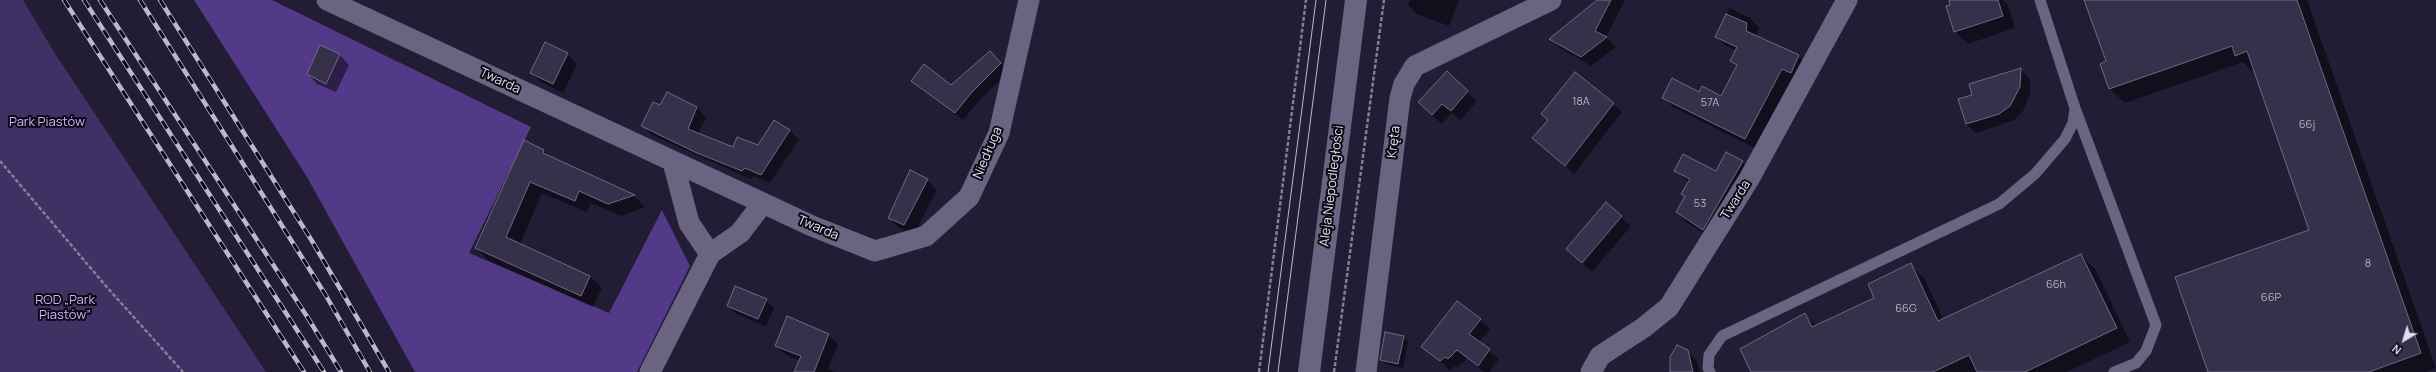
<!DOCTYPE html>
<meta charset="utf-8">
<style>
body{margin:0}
#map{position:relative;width:2436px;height:372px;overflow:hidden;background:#221c35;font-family:Manrope,sans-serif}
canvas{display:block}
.north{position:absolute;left:2384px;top:320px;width:40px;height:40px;-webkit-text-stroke:3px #0b0813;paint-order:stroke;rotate:218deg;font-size:11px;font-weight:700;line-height:16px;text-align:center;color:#e2dff0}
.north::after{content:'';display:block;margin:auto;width:14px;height:18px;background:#e2dff0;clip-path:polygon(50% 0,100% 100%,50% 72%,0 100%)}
</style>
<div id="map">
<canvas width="2436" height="372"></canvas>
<div class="north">N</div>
</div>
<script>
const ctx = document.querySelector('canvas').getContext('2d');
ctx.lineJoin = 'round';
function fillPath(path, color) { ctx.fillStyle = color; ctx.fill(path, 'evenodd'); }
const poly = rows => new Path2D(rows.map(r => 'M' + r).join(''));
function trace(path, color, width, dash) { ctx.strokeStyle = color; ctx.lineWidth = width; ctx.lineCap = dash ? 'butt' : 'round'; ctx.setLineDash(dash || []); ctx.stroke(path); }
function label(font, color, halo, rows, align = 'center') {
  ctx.font = font + ' Manrope,sans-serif'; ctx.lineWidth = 4; ctx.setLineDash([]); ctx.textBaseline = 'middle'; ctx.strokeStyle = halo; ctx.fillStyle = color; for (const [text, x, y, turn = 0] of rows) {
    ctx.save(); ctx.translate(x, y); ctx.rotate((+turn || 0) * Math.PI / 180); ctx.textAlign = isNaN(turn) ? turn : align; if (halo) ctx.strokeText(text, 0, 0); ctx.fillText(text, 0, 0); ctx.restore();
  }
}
fillPath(poly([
 [0,0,23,0,54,52,266,372,0,372]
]), '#3f3164');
fillPath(poly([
 [194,0,272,0,531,127,469,253,609,313,662,210,690,266,637,372,415,372,307,177]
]), '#523a89');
fillPath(poly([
 [1410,0,1459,0,1449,26,1417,14,1408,5],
 [1599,0,1625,0,1606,37,1616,47,1591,66,1560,48,1550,39],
 [1950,0,2003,0,2008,5,2015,28,1968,44,1955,31],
 [2082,0,2307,0,2436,368,2426,372,2209,372,2310,231,2254,69,2251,70,2243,62,2125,103,2109,88,2107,62,2087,5],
 [1730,8,1750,18,1759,28,1756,36,1798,56,1808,66,1800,82,1792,78,1755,148,1673,107,1663,97,1700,93,1721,97,1737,67,1731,61,1736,51,1726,46,1716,37],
 [320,47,340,55,349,65,336,92,317,84,308,74],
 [567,54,577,64,563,93,541,82,531,73],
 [998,60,1008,72,980,100,963,120,913,80,952,86],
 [2020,69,2030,79,2030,94,2023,111,2014,120,1976,133,1966,124,1974,95],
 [1447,73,1477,101,1461,120,1452,113,1442,124,1428,112],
 [667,94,697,108,706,117,698,134,734,148,758,146,774,121,790,131,799,140,770,183,754,176,751,179,652,135,643,126,661,107],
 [1613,104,1622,112,1574,174,1534,138,1548,120,1542,114],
 [544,151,550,157,634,196,645,207,621,216,591,203,587,212,542,193,520,244,590,276,602,288,593,307,488,260,476,248],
 [1742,162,1752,171,1713,239,1686,222,1677,212,1686,197,1689,182,1675,171,1716,172],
 [911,172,927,180,937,190,914,234,898,227,889,218],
 [1606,204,1631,226,1592,272,1567,249],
 [2081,255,2095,269,2130,342,2067,372,1752,372,1805,315,1816,326,1875,298,1910,265,1924,278,1944,320],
 [766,300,774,308,766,326,736,314,728,306],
 [1480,319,1490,329,1479,342,1499,359,1489,372,1484,372,1467,359,1458,367,1456,366,1450,370,1423,347],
 [828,335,838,344,828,369,835,372,795,372,800,361,786,355,776,345],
 [1403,336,1408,341,1403,368,1386,364,1381,359],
 [1687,351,1697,361,1700,372,1672,372]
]), '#0007');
const building = poly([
 [1597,0,1611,0,1595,31,1607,37,1581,57,1549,39,1597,0],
 [1949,0,1998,0,2003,16,1954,32,1946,6,1950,5,1949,0],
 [2084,0,2297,0,2421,353,2369,372,2208,372,2175,277,2309,230,2247,51,2235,56,2232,46,2109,89,2100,64,2106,61,2084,0],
 [1726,14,1747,23,1746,31,1799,55,1791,73,1782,69,1745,139,1662,98,1672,78,1699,92,1702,86,1721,96,1737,65,1730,61,1737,47,1715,37,1726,14],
 [545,42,568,53,553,84,530,73,545,42],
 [320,45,340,54,326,84,307,74,320,45],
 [990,51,1001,63,972,92,955,113,911,81,924,64,951,85,990,51],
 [2021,68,2020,87,2010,106,1999,114,1966,124,1958,99,1972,95,1969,84,2021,68],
 [1447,71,1468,91,1451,111,1442,104,1432,115,1418,102,1447,71],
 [1575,72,1614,103,1565,166,1532,138,1548,120,1541,114,1575,72],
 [667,92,697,107,688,129,733,147,737,137,758,145,774,120,790,130,761,175,745,168,742,171,697,153,641,126,653,102,660,105,667,92],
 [524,140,544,150,543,153,635,195,608,204,579,191,575,201,530,182,506,237,590,276,581,296,475,248,524,140],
 [1726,152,1743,161,1703,230,1676,212,1685,196,1681,194,1690,179,1674,171,1683,154,1716,171,1726,152],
 [910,170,928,179,904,225,888,218,910,170],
 [1606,202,1622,216,1582,263,1566,249,1606,202],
 [2081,254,2117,328,2025,372,1977,372,1969,355,1933,372,1751,372,1740,349,1805,313,1812,327,1874,298,1868,284,1911,263,1938,321,2081,254],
 [735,286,767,299,758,319,727,306,735,286],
 [1457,301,1481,319,1469,334,1490,349,1478,366,1457,350,1448,359,1445,357,1440,361,1421,347,1457,301],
 [787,316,829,334,814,372,794,372,801,356,775,346,787,316],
 [1385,332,1404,336,1398,364,1380,360,1385,332],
 [1677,345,1688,350,1693,372,1670,372,1670,357,1677,345]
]);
fillPath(building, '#36304a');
trace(building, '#6f6987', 1);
trace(poly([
 [0,161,105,285,183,372],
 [1259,372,1306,0],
 [1334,372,1384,0]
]), '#847f94', 2.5, [4, 2]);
trace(poly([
 [2040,0,2075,108,2156,325,2146,351,2136,363,2114,372],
 [1710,372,1708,368,1709,355,1722,336,1999,204,2035,174,2065,139,2073,123,2075,108]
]), '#6a6381', 11);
trace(poly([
 [327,0,812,226,875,251,926,236,969,197,999,133,1029,0],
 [673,162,689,223,710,254],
 [650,372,710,254,740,233,763,203],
 [1366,372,1400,98,1404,84,1415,66,1551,0],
 [1591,372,1600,356,1643,328,1669,307,1749,179,1847,0]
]), '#6a6381', 21);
trace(poly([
 [1309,372,1356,0]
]), '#6a6381', 22);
trace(poly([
 [1268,372,1316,0],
 [1278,372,1326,0]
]), '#bcb9cb', 1);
const rail = poly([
 [64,0,304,372],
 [84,0,324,372],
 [100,0,308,318,341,372],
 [140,0,325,294,370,372],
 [160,0,312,241,389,372]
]);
trace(rail, '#bcb9cb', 4.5);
trace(rail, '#0b0813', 3, [9]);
label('11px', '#b7b3c6', null, [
 ["18A",1581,102],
 ["57A",1710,103],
 ["66j",2307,125],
 ["53",1700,204],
 ["8",2368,264],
 ["66h",2056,285],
 ["66P",2271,298],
 ["66G",1906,309]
]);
label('13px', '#e2dff0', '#0b0813', [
 ["Twarda",500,81,25],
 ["Kręta",1394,142,-83],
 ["Niedługa",988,153,-67],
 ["Aleja Niepodległości",1332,186,-83],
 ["Twarda",1736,200,-58],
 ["Twarda",818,228,23]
]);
label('13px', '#c6b7f9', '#0b0813', [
 ["Park Piastów",47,122],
 ["ROD „Park",65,300],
 ["Piastów”",65,315]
]);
</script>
